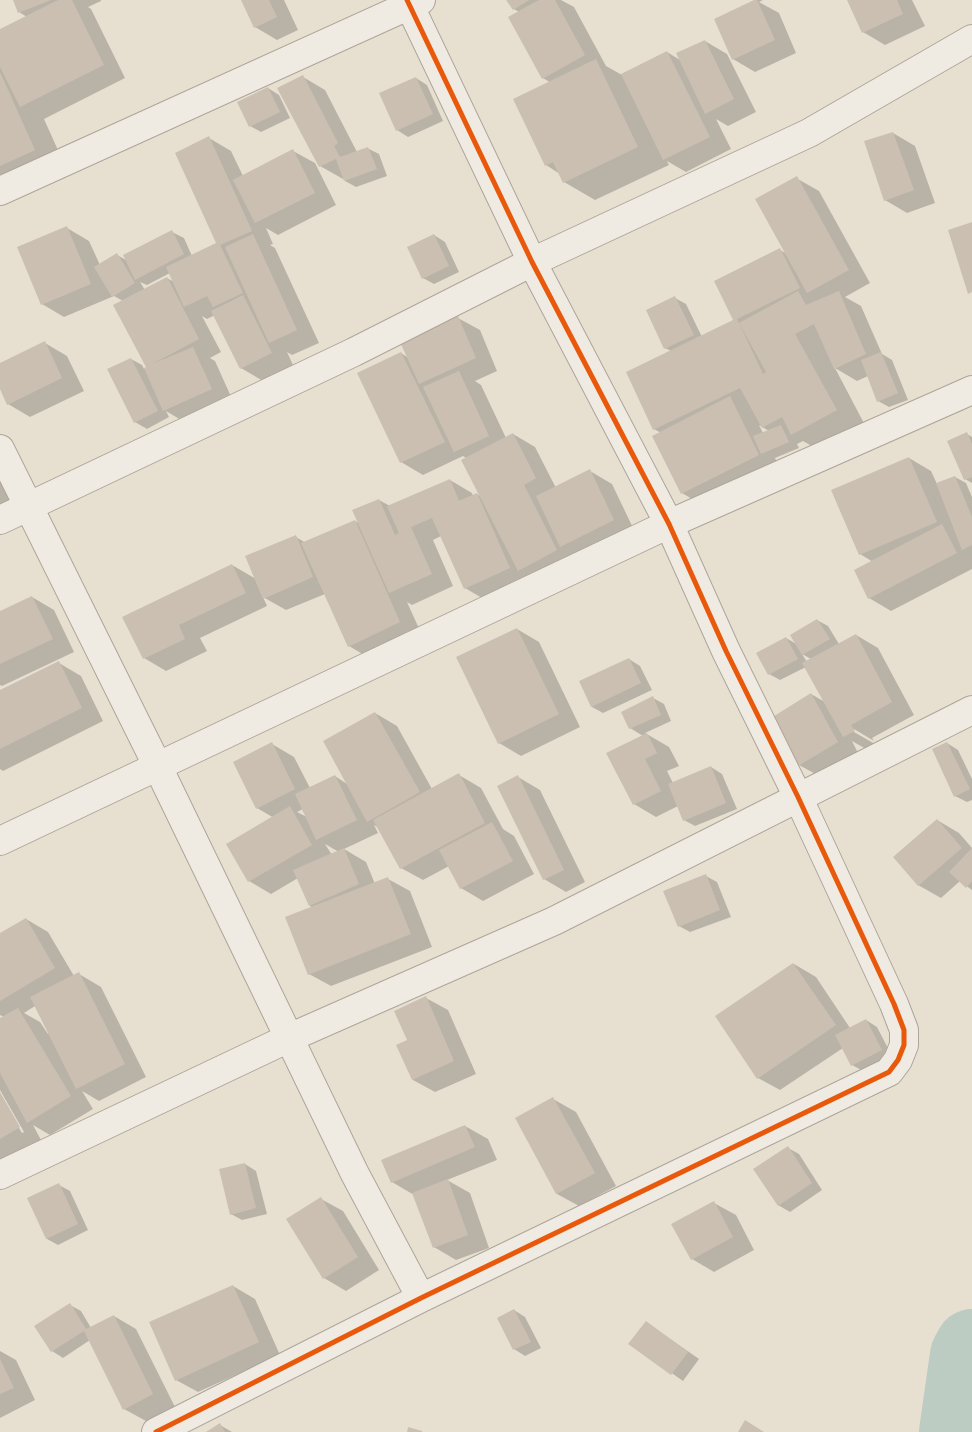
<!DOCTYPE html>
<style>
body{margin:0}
canvas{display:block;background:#e7e0d1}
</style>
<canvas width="972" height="1432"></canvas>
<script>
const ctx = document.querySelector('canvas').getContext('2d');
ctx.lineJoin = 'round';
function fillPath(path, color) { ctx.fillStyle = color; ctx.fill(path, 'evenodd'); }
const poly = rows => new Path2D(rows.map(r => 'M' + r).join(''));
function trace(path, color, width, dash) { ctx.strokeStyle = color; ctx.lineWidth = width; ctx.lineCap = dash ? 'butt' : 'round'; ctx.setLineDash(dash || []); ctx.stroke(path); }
fillPath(poly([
 [15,0,101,0,101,1,88,7,91,9,125,78,44,119,66,168,0,198,0,31,27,17,19,12],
 [243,0,284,0,298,30,277,40,255,27],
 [508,0,561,0,574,7,606,66,622,75,667,52,680,60,705,41,727,54,756,112,728,126,716,119,731,149,686,172,667,161,669,165,595,200,564,182,560,174,546,165,551,83,543,78,519,12,514,9],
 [755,0,763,0,759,2,779,13,796,53,755,72,733,59],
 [849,0,912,0,925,26,885,45,863,32],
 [303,77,325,90,357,152,367,148,379,154,387,176,356,187,345,181,344,178,343,179,320,166,279,89],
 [416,78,427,85,443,121,408,137,397,130],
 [268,88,279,95,290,118,261,132,250,126],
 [893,133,915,146,935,203,907,213,885,200],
 [209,138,231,151,243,176,293,151,315,163,336,205,278,235,266,228,273,244,270,245,275,248,319,343,292,355,287,352,293,365,263,381,241,368,215,315,207,319,202,316,221,352,210,358,215,361,233,401,186,423,166,411,169,417,147,429,135,422,109,370,131,359,142,365,144,369,148,368,123,301,114,296,64,317,42,304,67,228,89,241,100,265,117,255,126,260,172,232,184,238,192,256,218,244],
 [170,273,174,282,167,278,145,290,140,282,147,285],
 [796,178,819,191,870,283,845,297,861,306,882,354,892,360,908,400,889,407,878,401,868,376,857,381,835,368,867,429,824,453,803,441,797,444,799,448,775,458,780,468,704,506,682,493,661,433,654,429,671,351,665,348,675,298,686,304,702,337,736,320,780,250,787,254],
 [759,425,769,431,763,433],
 [434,235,445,242,459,272,434,284,423,278],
 [458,318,480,330,497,371,475,381,481,385,506,438,513,434,535,447,556,488,590,471,612,484,635,532,583,559,574,553,579,563,487,601,465,588,441,536,433,540,453,586,412,605,407,602,422,635,371,659,349,646,325,594,286,610,263,597,267,606,200,638,207,651,166,671,144,658,232,565,256,579,296,537,306,543,355,521,360,524,379,500,390,506,450,480,472,493,473,496,477,494,482,497,466,458,463,456,423,475,401,462,401,353,407,357],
 [45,343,67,356,84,391,30,417,8,404,0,386,0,365],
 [967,434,972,437,972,483,965,479],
 [909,458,931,471,937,484,955,477,966,483,972,497,972,569,891,611,869,598,873,562,860,554],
 [0,475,14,500,0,509],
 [32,597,54,610,74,652,2,686,0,685,0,612],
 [817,620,828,626,839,644,856,635,878,648,914,715,872,738,874,741,854,729,854,732,875,744,866,749,852,741,859,755,821,777,799,765,811,694,825,702,806,667,780,680,769,674,786,638,798,645],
 [802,654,811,659,807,662],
 [517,629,539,642,580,727,521,756,499,743],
 [629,659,640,666,652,690,603,713,592,707,581,682],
 [59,663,81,676,103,721,3,771,0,769,0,692],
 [653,698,664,704,671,721,645,733,669,747,679,766,667,771,673,783,711,767,722,774,737,809,695,826,684,820,678,806,656,817,634,804,608,754,643,736,630,728],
 [375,713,397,726,432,789,459,775,481,788,503,829,514,836,534,874,483,901,461,888,449,866,423,880,401,868,379,828,374,825,378,833,344,849,366,862,375,884,388,879,410,891,432,947,331,986,309,974,313,908,310,906,298,878,271,894,249,881,274,818,257,808,272,744,294,757,310,788,335,776,347,784],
 [303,809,307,817,297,812],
 [325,844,339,852,332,855],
 [947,743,958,750,972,779,972,800,967,802,955,796],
 [518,777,540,790,585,882,566,892,544,879],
 [937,820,959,833,972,848,972,890,960,881,941,898,918,885],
 [706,876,717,882,731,917,690,932,679,926],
 [26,919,48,932,74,976,79,974,101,987,146,1077,99,1101,82,1091,93,1109,50,1135,33,1125,41,1140,0,1165,0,1095,22,1133,24,1132,0,1090,0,1019,4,1017,0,1015,0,934],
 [35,1006,49,1033,48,1034,40,1022,24,1013],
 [794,964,816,977,850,1028,866,1020,877,1027,892,1056,863,1071,852,1065,843,1048,780,1090,758,1078],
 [426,998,448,1010,476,1074,435,1092,413,1080,409,1041],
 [553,1099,576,1112,616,1186,579,1206,557,1194,517,1119],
 [465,1126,488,1139,497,1160,447,1180,470,1193,489,1248,456,1260,434,1247,414,1195,392,1182],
 [788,1148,799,1154,822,1190,790,1212,778,1205],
 [245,1164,256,1171,267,1214,242,1220,231,1214],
 [59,1185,70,1191,88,1230,58,1245,47,1239],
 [321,1199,343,1211,379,1270,346,1291,324,1278],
 [714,1203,736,1215,754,1250,714,1272,692,1259],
 [233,1286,255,1299,280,1355,198,1392,176,1380],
 [70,1305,81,1311,91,1328,114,1316,136,1329,175,1407,146,1421,124,1409,90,1340,63,1358,52,1351],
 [514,1310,525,1317,541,1348,525,1356,514,1349,498,1318],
 [646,1322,699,1359,683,1381,630,1344],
 [0,1351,16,1360,35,1400,0,1418],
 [220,1425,232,1432,208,1432]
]), '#0003');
trace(poly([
 [956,1432,967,1355,972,1346]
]), '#bcccc2', 74);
fillPath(poly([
 [13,0,51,0,18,13],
 [58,0,72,0,104,65,20,107,0,67,0,29],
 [241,0,269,0,277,17,254,28],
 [506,0,529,0,513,10],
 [539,0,555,0,585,55,542,79,508,17],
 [754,0,757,0,775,40,732,60,714,19],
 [847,0,897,0,903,14,862,33],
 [705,40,734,99,705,114,676,53],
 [667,51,710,137,663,160,621,74],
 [596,59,638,147,563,183,553,162,545,166,513,99],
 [0,72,35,150,0,166],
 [303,75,338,143,334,146,340,157,368,147,377,169,344,181,336,159,319,167,277,88],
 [416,77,433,114,396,131,379,93],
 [268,87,280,112,249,127,237,102],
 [893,132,914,190,884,201,864,141],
 [209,136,252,231,220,245,243,293,213,307,207,296,184,307,166,267,216,243,175,153],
 [293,149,315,193,255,223,233,180],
 [797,176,849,270,807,293,755,199],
 [972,222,972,292,968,294,948,230],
 [67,226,91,284,41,305,17,247],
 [172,230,184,254,135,280,123,255],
 [253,234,297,330,269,343,225,247],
 [434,234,449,266,422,279,407,247],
 [780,248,800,288,737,319,763,374,766,372,739,323,798,291,806,305,839,291,866,354,834,369,814,324,795,334,837,410,791,435,782,417,762,428,740,388,653,430,626,372,733,320,714,281],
 [117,253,135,283,112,297,94,267],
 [167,277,199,339,152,364,193,347,212,389,163,411,144,368,146,367,113,305],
 [243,295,272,353,240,369,211,311],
 [675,296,694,335,664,349,646,310],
 [458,316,476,358,419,384,400,342],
 [45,341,62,378,7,405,0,389,0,363],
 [401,352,445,442,400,463,357,373],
 [881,352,898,393,877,402,861,360],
 [131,358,158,411,134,423,107,369],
 [459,371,489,436,454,452,423,387],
 [730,396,759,455,681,494,652,436],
 [781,425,789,442,761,454,753,436],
 [967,432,972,444,972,477,964,480,947,441],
 [513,433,536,478,524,485,557,550,518,571,461,460],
 [909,457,937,522,859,555,831,490],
 [590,469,614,520,560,547,536,496],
 [955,476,972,517,972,545,962,550,936,483],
 [450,479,459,501,477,493,510,568,464,589,432,518,411,527,432,574,389,593,352,510,379,499,395,535,399,533,387,506],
 [355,520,400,622,348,647,301,543],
 [942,524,957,553,868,599,854,570],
 [296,535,313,577,263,599,245,556],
 [232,564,246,593,179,625,185,639,143,659,122,617],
 [32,596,53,639,0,664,0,611],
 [817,619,830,639,802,655,790,635],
 [517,628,559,714,498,744,456,657],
 [856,634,892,702,851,725,855,731,843,737,802,663],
 [786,637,798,659,768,675,756,653],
 [629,658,641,683,591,707,579,681],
 [59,661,82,708,0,749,0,690],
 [811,693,838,742,798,766,771,718],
 [653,696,661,715,629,729,621,712],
 [375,712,420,792,367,822,323,741],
 [647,733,657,753,645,759,661,791,633,805,606,753],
 [272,742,295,789,256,809,233,762],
 [947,742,970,789,954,797,932,749],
 [711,766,726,803,683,821,668,784],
 [459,773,485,823,400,869,373,820],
 [335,775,357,820,316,840,295,794],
 [518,775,564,870,543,880,497,786],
 [290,806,312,845,248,882,226,844],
 [937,819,962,848,918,886,893,857],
 [492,822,513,861,460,889,439,850],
 [344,848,359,884,309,906,293,870],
 [972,848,972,881,966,888,949,872],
 [706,874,720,910,678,927,663,891],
 [388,877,411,934,308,975,285,917],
 [26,918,55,968,0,1001,0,933],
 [793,963,836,1025,757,1079,715,1016],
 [79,972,125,1064,76,1089,30,997],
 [426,996,454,1061,412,1080,396,1045,407,1040,394,1011],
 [18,1008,71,1096,27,1123,0,1073,0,1018],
 [866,1019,882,1050,851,1066,835,1035],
 [0,1092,20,1127,0,1139],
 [553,1097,595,1173,556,1194,515,1118],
 [465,1125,475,1147,391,1183,381,1160],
 [788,1146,812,1183,778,1206,753,1169],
 [245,1163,256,1208,230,1215,219,1169],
 [448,1179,468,1235,433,1248,412,1193],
 [59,1183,78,1224,46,1239,27,1198],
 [321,1197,358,1257,323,1279,286,1219],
 [714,1201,733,1237,691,1260,671,1224],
 [233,1285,259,1342,175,1381,149,1322],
 [70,1303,86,1329,114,1315,153,1394,123,1410,84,1331,51,1352,34,1326],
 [514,1309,531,1342,513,1350,497,1318],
 [646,1321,688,1352,671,1375,628,1344],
 [0,1359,14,1388,0,1394],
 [745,1420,764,1432,738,1432],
 [220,1423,225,1432,206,1432],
 [408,1427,422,1431,422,1432,407,1432]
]), '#cbbfb2');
const minor = poly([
 [0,191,421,0],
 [0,449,157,765,355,1174,421,1298],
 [0,520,354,352,532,262,809,133,972,39],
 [0,841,669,524,972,390],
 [0,1175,289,1038,554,921,972,710],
 [156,1432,421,1298,889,1072,898,1060,904,1045,904,1030,894,1004,798,797,726,651,669,524,532,262,407,0]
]);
trace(minor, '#ada599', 30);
trace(minor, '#efebe3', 28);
trace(poly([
 [156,1432,421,1298,889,1072,898,1060,904,1045,904,1030,894,1004,798,797,726,651,669,524,532,262,407,0]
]), '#e8590c', 5);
</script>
